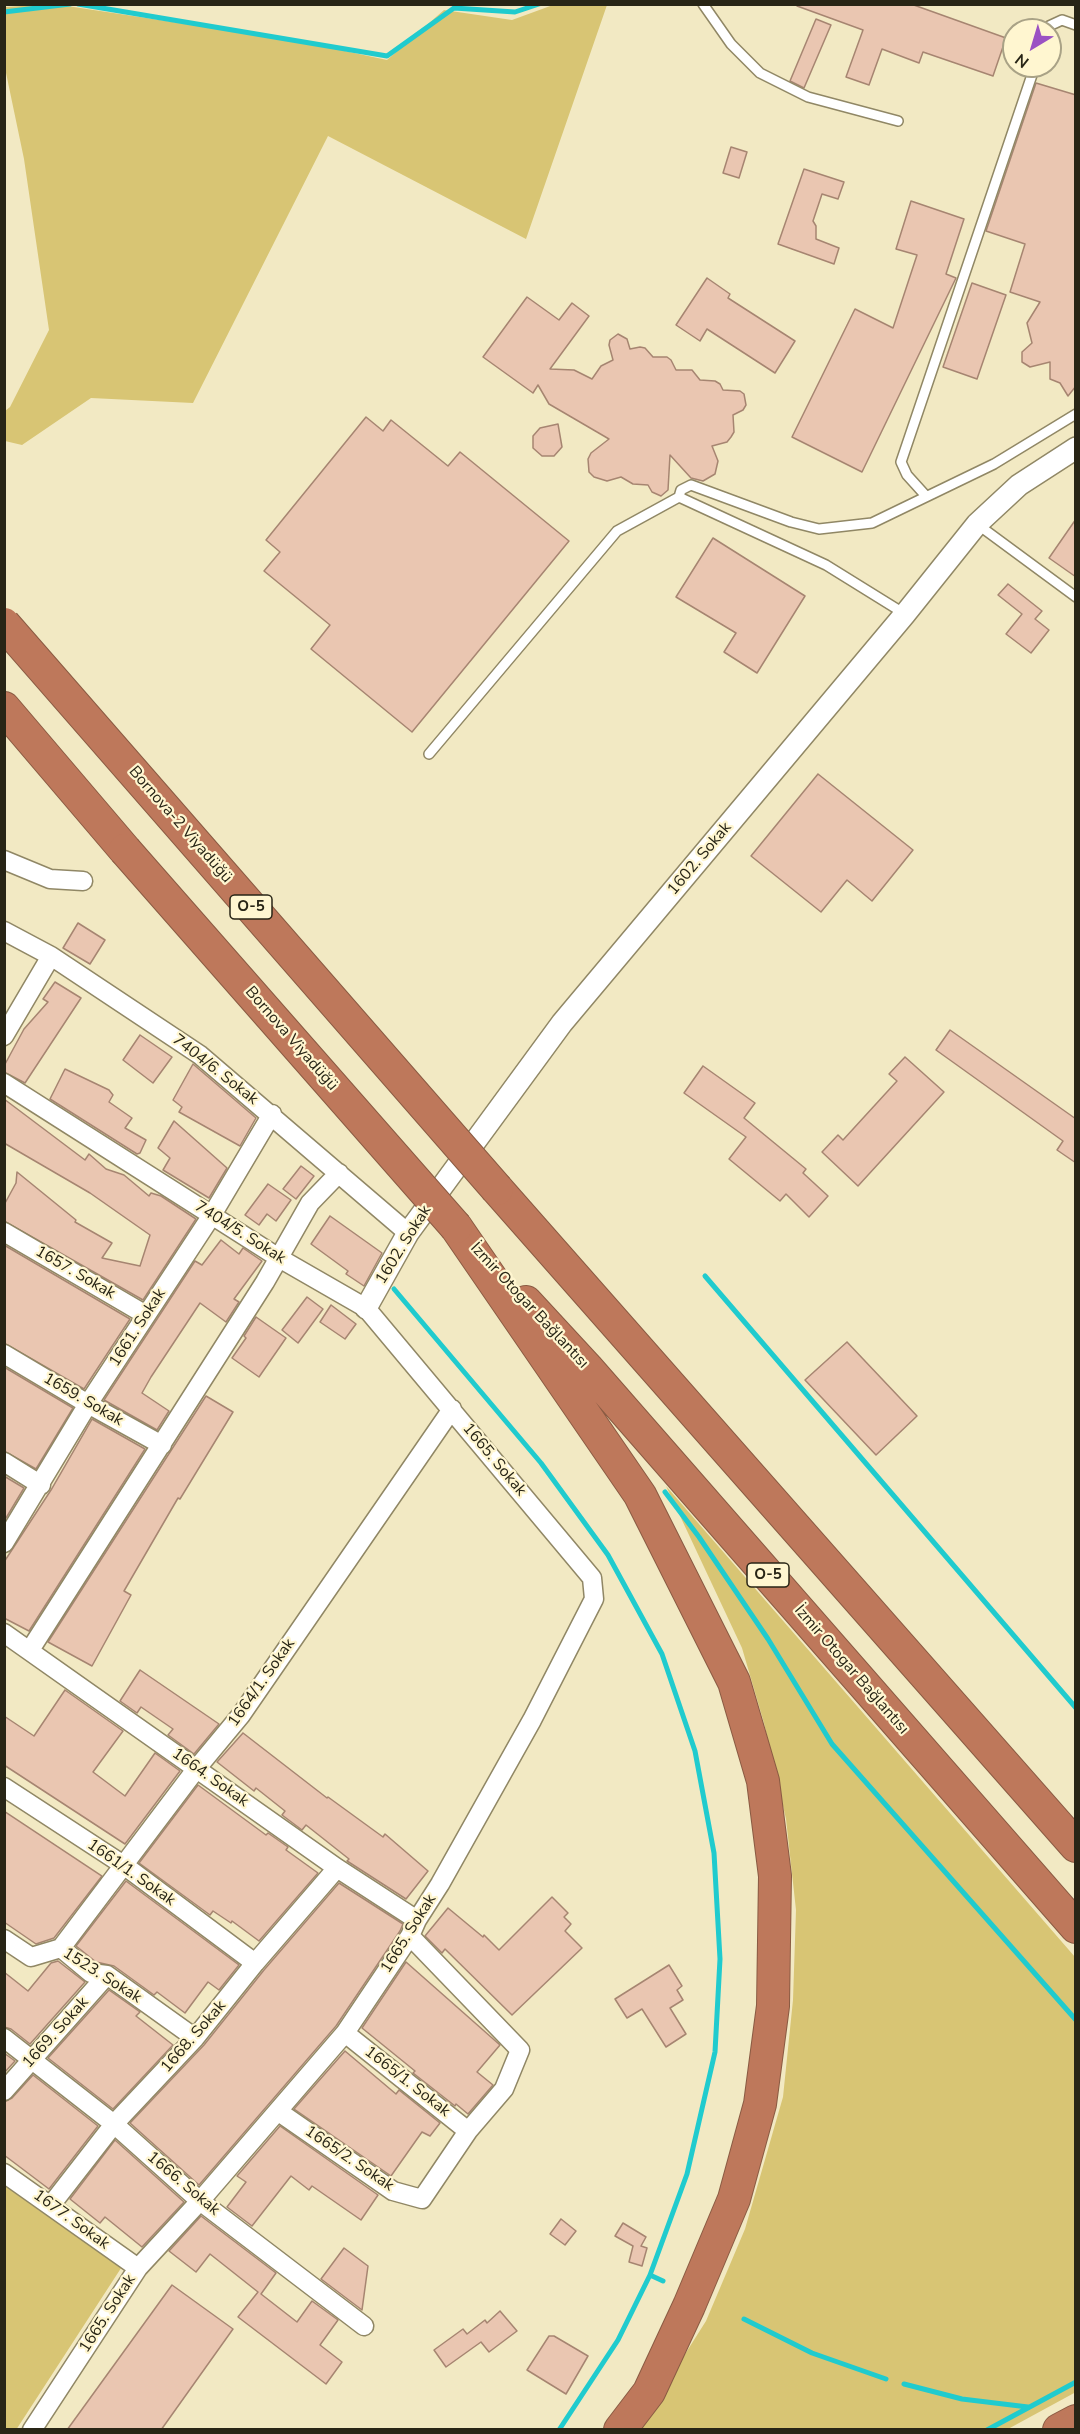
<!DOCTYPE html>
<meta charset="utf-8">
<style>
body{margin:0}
#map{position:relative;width:1080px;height:2434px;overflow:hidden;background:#f2e9c3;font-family:"Nunito Sans",sans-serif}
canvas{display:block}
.frame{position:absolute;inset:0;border:6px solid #282516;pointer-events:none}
.north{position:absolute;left:1002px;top:18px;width:60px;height:60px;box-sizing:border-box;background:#fff6d0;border:2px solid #a9a286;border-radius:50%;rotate:218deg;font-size:16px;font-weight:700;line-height:24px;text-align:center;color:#282516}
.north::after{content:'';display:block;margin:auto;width:21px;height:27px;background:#9b51c3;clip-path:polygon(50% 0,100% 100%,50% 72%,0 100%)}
</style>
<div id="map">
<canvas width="1080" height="2434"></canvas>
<div class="frame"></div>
<div class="north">N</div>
</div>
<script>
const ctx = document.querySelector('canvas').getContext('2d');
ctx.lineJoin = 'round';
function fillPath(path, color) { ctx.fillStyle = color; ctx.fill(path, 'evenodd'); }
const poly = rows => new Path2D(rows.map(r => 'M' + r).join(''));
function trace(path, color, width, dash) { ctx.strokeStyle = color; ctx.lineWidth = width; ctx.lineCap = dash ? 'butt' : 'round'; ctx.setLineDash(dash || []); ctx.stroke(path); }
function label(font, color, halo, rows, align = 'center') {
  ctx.font = font + ' "Nunito Sans",sans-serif'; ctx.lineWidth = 4.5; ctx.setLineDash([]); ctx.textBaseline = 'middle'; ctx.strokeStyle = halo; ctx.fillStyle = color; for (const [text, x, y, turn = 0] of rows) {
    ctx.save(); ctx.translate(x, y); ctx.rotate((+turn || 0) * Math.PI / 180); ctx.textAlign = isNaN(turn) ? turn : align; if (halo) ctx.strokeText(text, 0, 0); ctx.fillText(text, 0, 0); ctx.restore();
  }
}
fillPath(poly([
 [54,4,298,41,387,60,444,10,512,20,553,5,607,5,526,239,328,136,193,403,91,398,22,445,5,441,5,411,10,407,49,330,24,159,5,68,5,7],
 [666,1486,1075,1957,1076,2392,1008,2429,637,2430,706,2321,745,2229,783,2097,793,2000,796,1910,786,1819,764,1723,742,1648],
 [4,2183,125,2262,16,2430,4,2429]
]), '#d8c574');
trace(poly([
 [78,4,387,56,454,8,515,12,539,4],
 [4,12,70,4],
 [705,1276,1076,1708],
 [394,1289,541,1463,608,1555,662,1654,695,1751,714,1853,720,1959,715,2052,687,2174,650,2275,618,2340,559,2430],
 [665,1492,699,1537,768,1639,832,1744,1076,2020],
 [650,2275,663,2281],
 [744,2319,812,2353,886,2379],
 [904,2384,962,2399,1028,2407],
 [987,2430,1076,2382]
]), '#20cbce', 5);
const building = poly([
 [798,4,911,4,1006,38,993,76,923,52,919,63,882,49,869,85,846,77,863,30,797,6,798,4],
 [816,19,831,25,804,88,790,81,816,19],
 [1036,83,1076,95,1076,386,1068,396,1060,383,1050,379,1050,362,1030,367,1022,362,1022,352,1032,343,1027,323,1040,302,1010,292,1025,244,986,231,1036,83],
 [731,147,747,152,739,178,723,173,731,147],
 [804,169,844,182,838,199,822,194,813,221,816,226,816,239,839,248,834,264,778,244,804,169],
 [911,201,964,219,946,274,956,278,862,472,792,437,855,309,893,328,917,255,896,249,911,201],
 [707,278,730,294,728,298,795,341,775,373,707,329,700,341,676,325,707,278],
 [972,283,1006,295,977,379,943,367,972,283],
 [527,297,559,320,572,303,589,316,550,369,574,370,592,379,601,366,613,360,609,345,610,340,618,334,627,339,630,349,640,347,645,348,653,357,667,357,671,360,676,370,692,370,700,380,715,381,720,384,723,390,740,391,744,394,746,405,743,410,733,415,734,432,731,437,727,442,712,446,718,461,715,474,703,481,691,478,670,455,668,490,661,496,652,492,648,485,633,484,621,477,607,481,594,477,589,472,588,459,591,453,609,439,549,404,538,385,533,393,483,357,527,297],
 [366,417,383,431,391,420,448,466,460,452,569,541,412,732,311,649,330,625,264,571,280,552,266,540,366,417],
 [558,424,562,447,554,456,542,456,533,448,533,436,540,428,558,424],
 [1076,519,1076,577,1049,558,1076,519],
 [713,538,805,596,757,673,724,652,736,633,676,597,713,538],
 [1008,584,1042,611,1035,619,1049,630,1031,653,1006,634,1022,614,998,595,1008,584],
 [818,774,913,850,872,901,847,880,821,912,751,856,818,774],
 [78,923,105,940,90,964,63,948,78,923],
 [55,982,81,998,25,1083,4,1072,4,1066,24,1029,48,1002,43,999,55,982],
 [950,1030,1076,1119,1076,1163,1057,1150,1063,1141,936,1050,950,1030],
 [140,1035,172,1057,153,1083,123,1060,140,1035],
 [905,1057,944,1092,858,1186,822,1152,838,1135,843,1140,897,1081,889,1074,905,1057],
 [193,1064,256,1118,240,1146,179,1112,182,1107,173,1100,193,1064],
 [703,1066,755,1103,744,1118,806,1169,803,1173,828,1196,809,1217,786,1194,780,1201,729,1159,746,1137,684,1093,703,1066],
 [65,1069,109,1090,113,1095,109,1102,132,1118,125,1128,146,1140,140,1153,137,1154,50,1099,65,1069],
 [4,1099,85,1160,89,1154,106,1169,124,1175,149,1196,151,1193,161,1196,196,1219,143,1300,4,1221,4,1205,16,1183,17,1172,76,1220,75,1222,112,1243,102,1258,140,1266,150,1235,90,1193,4,1143,4,1099],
 [174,1121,227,1168,209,1198,163,1170,170,1158,158,1148,174,1121],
 [301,1166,314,1176,296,1199,283,1189,301,1166],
 [268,1184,291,1200,276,1221,267,1214,259,1225,245,1215,268,1184],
 [330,1216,382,1253,364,1286,346,1274,348,1271,311,1244,330,1216],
 [221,1240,239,1254,243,1248,262,1261,234,1299,239,1302,226,1322,200,1303,151,1377,142,1393,169,1411,157,1430,104,1400,195,1261,202,1265,221,1240],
 [4,1245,130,1319,84,1389,4,1343,4,1245],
 [307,1297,323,1309,298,1343,282,1330,307,1297],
 [331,1305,356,1324,345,1339,320,1322,331,1305],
 [256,1317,286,1338,259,1377,232,1358,246,1338,244,1336,256,1317],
 [847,1342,917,1416,876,1455,805,1380,847,1342],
 [4,1367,73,1408,36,1469,4,1451,4,1367],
 [206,1396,233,1412,180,1499,178,1498,124,1591,131,1595,92,1666,48,1642,206,1396],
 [92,1419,145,1449,29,1631,4,1618,4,1562,51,1490,92,1419],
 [4,1476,24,1488,6,1518,4,1517,4,1476],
 [140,1670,219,1724,194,1754,168,1735,173,1729,141,1707,137,1713,120,1701,140,1670],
 [65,1690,123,1731,93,1772,125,1796,155,1753,180,1771,125,1844,4,1765,4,1716,34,1736,65,1690],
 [243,1733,327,1798,328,1797,383,1837,385,1834,428,1871,406,1899,347,1861,349,1859,306,1825,302,1830,282,1815,285,1811,256,1788,254,1791,217,1762,243,1733],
 [198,1785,266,1835,268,1833,288,1847,286,1850,318,1873,259,1941,232,1921,231,1923,213,1911,210,1915,139,1863,198,1785],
 [4,1811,102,1876,54,1938,36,1944,4,1922,4,1811],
 [126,1881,239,1965,219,1990,208,1982,185,2013,157,1992,154,1995,114,1966,96,1962,76,1946,126,1881],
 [339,1883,403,1924,400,1931,336,2026,199,2185,130,2123,204,2045,264,1970,339,1883],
 [552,1897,568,1913,564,1917,571,1924,565,1931,582,1948,512,2015,445,1949,442,1953,425,1936,448,1908,483,1937,484,1935,499,1950,552,1897],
 [58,1961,85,1982,30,2044,11,2029,4,2027,4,1972,28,1991,51,1963,58,1961],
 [406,1962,500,2045,477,2072,493,2085,468,2114,456,2104,455,2106,413,2073,415,2071,362,2028,406,1962],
 [669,1965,682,1986,677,1990,683,2000,670,2008,686,2034,666,2047,642,2009,627,2018,615,1999,669,1965],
 [109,1990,140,2012,136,2016,173,2045,113,2109,48,2058,109,1990],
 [345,2051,396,2094,399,2090,440,2123,430,2136,422,2132,391,2176,294,2109,345,2051],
 [4,2053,15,2061,4,2073,4,2053],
 [33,2075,98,2126,49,2189,4,2155,4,2102,12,2098,33,2075],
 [280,2126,378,2195,361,2220,312,2186,309,2190,291,2176,252,2226,227,2207,246,2182,237,2176,280,2126],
 [115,2140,184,2202,142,2247,105,2217,100,2223,70,2199,115,2140],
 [201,2216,276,2273,261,2294,297,2322,312,2301,338,2320,320,2345,342,2362,326,2384,238,2317,258,2292,210,2254,196,2272,169,2251,201,2216],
 [561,2219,576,2231,565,2245,550,2234,561,2219],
 [623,2223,646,2237,641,2246,647,2248,642,2266,629,2262,633,2246,615,2236,623,2223],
 [344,2248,368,2266,362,2310,321,2279,344,2248],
 [172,2285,233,2329,161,2430,67,2430,172,2285],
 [500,2311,517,2331,489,2352,481,2342,446,2367,434,2350,463,2329,467,2334,485,2320,487,2323,500,2311],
 [549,2336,554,2336,588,2356,566,2394,527,2370,549,2336]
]);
fillPath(building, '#eac6b1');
trace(building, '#a68571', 1.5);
const service = poly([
 [703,4,731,44,760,73,808,97,898,121],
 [1047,30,1049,26,1062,20,1076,25],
 [926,496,907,475,901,462,1035,66],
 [679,497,826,565,905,614],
 [977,524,1076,597],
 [429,754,617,531,679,497,681,490,691,485,791,522,819,529,872,523,994,464,1076,414]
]);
const minor = poly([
 [4,860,50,879,83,881],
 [4,931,51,956,200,1055,408,1233],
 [4,1036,51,956],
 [4,1083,279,1258,366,1308,592,1578,594,1599,532,1720,440,1884,417,1920,410,1936,345,2033,200,2201,138,2268,32,2430],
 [4,1232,146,1315],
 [4,1354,88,1404,162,1445],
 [4,1462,41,1485],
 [4,1543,88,1404,212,1215,272,1114],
 [4,1633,337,1868,417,1920],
 [30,1650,265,1282,310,1203,339,1173],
 [4,1787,125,1866,255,1963],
 [4,1939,31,1957,61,1948],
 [61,1948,197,1768,241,1715,452,1409],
 [61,1948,91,1973,107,1975,195,2038],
 [345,2033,468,2131],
 [4,2038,114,2124,200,2201,364,2326],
 [4,2091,107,1975],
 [279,2112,393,2191,422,2199,468,2131,504,2089,520,2050,410,1936],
 [4,2173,138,2268],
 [51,2205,114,2124,195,2038,255,1963,337,1868]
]);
const tertiary = poly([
 [366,1308,408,1233,562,1023,905,614,977,524,1019,485,1076,448]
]);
const motorway = poly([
 [4,708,125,850],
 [497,1189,1076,1846],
 [456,1227,640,1495,734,1682,763,1781,775,1876,773,2006,760,2104,734,2199,689,2306,649,2392,620,2430],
 [526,1302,587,1368,1076,1927],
 [1059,2430,1076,2421]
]);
trace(service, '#908765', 12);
trace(minor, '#908765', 21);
trace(tertiary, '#908765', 24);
trace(motorway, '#8a5b43', 34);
trace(service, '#fff', 9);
trace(minor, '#fff', 18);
trace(tertiary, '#fff', 21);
trace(motorway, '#be785b', 32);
const motorwayBridge = poly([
 [4,624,497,1189],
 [125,850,456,1227]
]);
trace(motorwayBridge, '#8a5b43', 34, []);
trace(motorwayBridge, '#be785b', 32);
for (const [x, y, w] of [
 [251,907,42],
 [768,1575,42]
]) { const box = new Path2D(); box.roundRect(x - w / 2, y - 12, w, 24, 4.5); ctx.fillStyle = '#fff6d0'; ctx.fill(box); trace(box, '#282516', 1.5); }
label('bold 15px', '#282516', null, [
 ["O-5",251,907],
 ["O-5",768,1575]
]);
label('16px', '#282516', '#fff6d0', [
 ["Bornova-2 Viyadüğü",180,825,49],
 ["1602. Sokak",700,859,-50],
 ["Bornova Viyadüğü",291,1039,49],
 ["7404/6. Sokak",215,1070,38],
 ["7404/5. Sokak",240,1233,32],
 ["1602. Sokak",404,1245,-58],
 ["1657. Sokak",75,1273,30],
 ["İzmir Otogar Bağlantısı",529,1306,47],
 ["1661. Sokak",138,1328,-57],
 ["1659. Sokak",83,1400,30],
 ["1665. Sokak",494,1460,50],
 ["İzmir Otogar Bağlantısı",851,1670,49],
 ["1664/1. Sokak",262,1683,-55],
 ["1664. Sokak",210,1778,35],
 ["1661/1. Sokak",131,1873,35],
 ["1665. Sokak",409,1934,-58],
 ["1523. Sokak",102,1976,32],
 ["1669. Sokak",56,2033,-48],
 ["1668. Sokak",194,2037,-49],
 ["1665/1. Sokak",407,2082,38],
 ["1665/2. Sokak",349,2159,34],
 ["1666. Sokak",183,2184,40],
 ["1677. Sokak",71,2220,36],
 ["1665. Sokak",108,2314,-57]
]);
</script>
